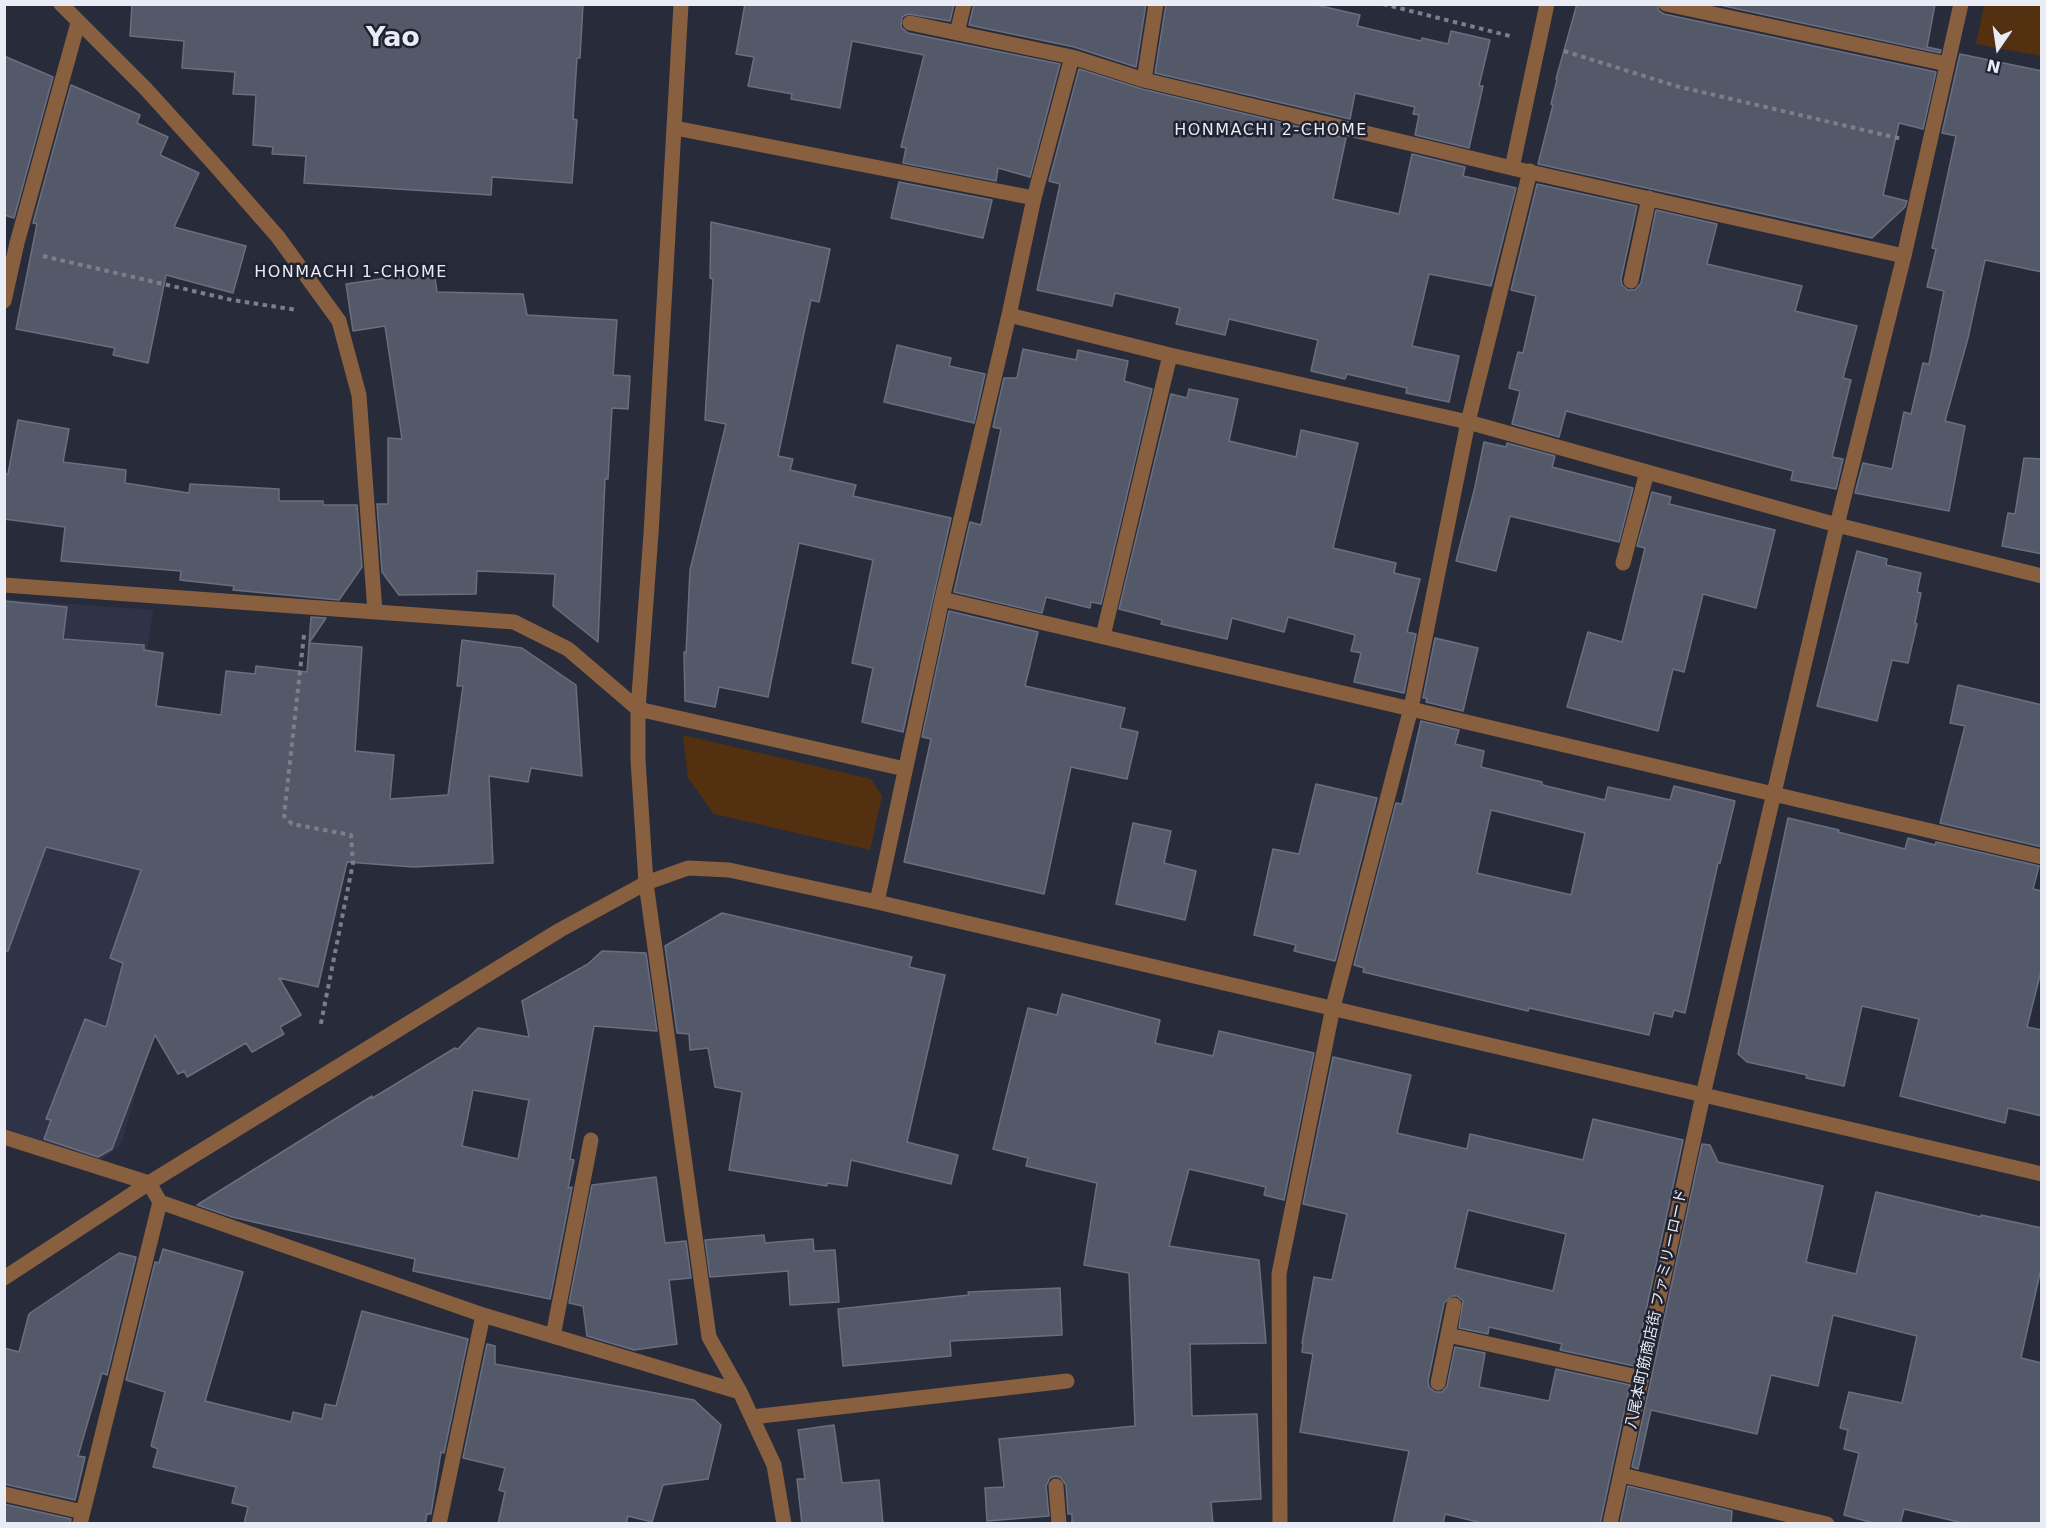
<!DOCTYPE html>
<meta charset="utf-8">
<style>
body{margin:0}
#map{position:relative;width:2046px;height:1528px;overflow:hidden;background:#282c3a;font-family:"DejaVu Sans",sans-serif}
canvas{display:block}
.frame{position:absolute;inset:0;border:6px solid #e9ebf5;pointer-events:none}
.north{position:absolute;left:1968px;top:18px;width:60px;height:60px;-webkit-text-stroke:4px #1f2230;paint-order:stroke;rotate:193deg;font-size:16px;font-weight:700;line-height:24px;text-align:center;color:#e9ebf5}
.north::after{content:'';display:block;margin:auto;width:21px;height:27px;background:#e9ebf5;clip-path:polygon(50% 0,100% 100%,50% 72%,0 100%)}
</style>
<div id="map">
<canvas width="2046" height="1528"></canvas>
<div class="frame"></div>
<div class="north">N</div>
</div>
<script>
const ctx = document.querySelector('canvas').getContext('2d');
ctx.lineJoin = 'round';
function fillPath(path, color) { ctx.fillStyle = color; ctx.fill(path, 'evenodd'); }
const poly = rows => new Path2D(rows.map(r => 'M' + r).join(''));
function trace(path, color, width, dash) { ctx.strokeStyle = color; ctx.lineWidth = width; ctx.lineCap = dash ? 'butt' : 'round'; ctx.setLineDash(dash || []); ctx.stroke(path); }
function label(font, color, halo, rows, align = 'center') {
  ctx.font = font + ' "DejaVu Sans","Noto Sans JP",sans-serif'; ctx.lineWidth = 5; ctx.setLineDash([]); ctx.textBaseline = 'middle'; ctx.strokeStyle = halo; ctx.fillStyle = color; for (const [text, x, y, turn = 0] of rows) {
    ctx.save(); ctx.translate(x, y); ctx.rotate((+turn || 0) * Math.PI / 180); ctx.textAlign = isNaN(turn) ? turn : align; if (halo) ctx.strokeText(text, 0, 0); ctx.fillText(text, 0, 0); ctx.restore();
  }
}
fillPath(poly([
 [4,599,153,610,129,785,215,813,121,1145,99,1162,5,1128]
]), '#2e3348');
fillPath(poly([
 [1984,5,2041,5,2041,56,1976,44],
 [683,735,871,779,882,796,870,850,714,814,688,778]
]), '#533010');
const building = poly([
 [132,4,583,4,580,58,577,58,573,119,577,120,572,183,492,177,491,195,304,183,306,156,272,154,273,147,253,145,256,95,233,94,235,72,182,68,184,41,130,36,132,4],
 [745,4,954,4,950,21,908,14,902,17,901,27,908,33,1060,64,1030,177,998,168,996,181,903,163,906,148,901,147,924,55,852,41,840,108,791,99,792,94,748,86,754,57,736,54,745,4],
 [974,4,1146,4,1136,67,1074,47,969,25,974,4],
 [1166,4,1312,4,1360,15,1357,26,1421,41,1422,38,1448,44,1451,31,1490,40,1479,86,1483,86,1469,148,1415,135,1419,115,1413,114,1415,107,1355,93,1350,119,1155,73,1166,4],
 [1577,4,1657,4,1659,11,1664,14,1936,72,1923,129,1899,123,1883,195,1907,201,1905,207,1872,238,1538,164,1553,105,1551,104,1557,80,1556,79,1577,4],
 [1715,4,1935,4,1927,47,1941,50,1940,53,1715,4],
 [1960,54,2042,71,2042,272,1985,260,1968,338,1945,421,1965,426,1949,511,1855,493,1863,463,1892,469,1904,412,1911,414,1923,363,1929,364,1944,291,1927,287,1936,249,1932,248,1956,136,1942,133,1960,54],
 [4,56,53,77,14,218,4,215,4,56],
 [1079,69,1142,89,1346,138,1333,199,1399,214,1412,154,1465,167,1463,176,1516,188,1491,286,1429,274,1412,346,1459,356,1449,402,1406,393,1407,388,1347,374,1345,379,1311,371,1318,340,1229,319,1225,335,1176,324,1180,308,1115,293,1112,306,1037,290,1060,184,1049,181,1079,69],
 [71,85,140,115,137,123,168,137,160,155,199,173,174,227,246,246,233,293,166,275,148,363,113,355,115,348,16,329,37,224,33,223,71,85],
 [899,182,992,200,983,238,891,218,899,182],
 [1537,184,1637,206,1621,279,1622,285,1628,290,1635,290,1641,283,1656,210,1717,224,1707,264,1802,286,1795,311,1857,326,1843,378,1851,380,1832,457,1843,459,1836,489,1791,480,1793,471,1566,411,1559,437,1512,424,1520,391,1509,388,1518,352,1523,353,1536,296,1511,290,1537,184],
 [711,222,830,249,819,302,811,300,778,456,793,459,790,470,856,485,853,496,951,518,903,732,862,722,873,668,852,663,873,560,799,543,768,697,719,687,715,707,685,701,684,652,686,653,690,570,726,424,705,420,713,279,710,278,711,222],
 [434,271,437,292,523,294,527,315,617,320,613,375,630,376,628,409,612,408,608,479,605,479,598,642,553,606,555,574,477,571,476,594,399,595,382,572,377,504,388,504,388,438,402,439,385,326,353,331,346,284,434,271],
 [897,345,951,358,949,366,985,374,974,423,884,402,897,345],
 [1023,349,1076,360,1078,350,1128,361,1124,381,1152,389,1101,604,1091,602,1090,608,1046,597,1042,613,954,592,970,522,981,525,1001,429,993,427,1004,378,1017,378,1023,349],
 [1189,389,1238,399,1229,441,1296,457,1301,430,1358,443,1333,548,1396,563,1394,573,1420,579,1407,632,1416,634,1404,693,1354,682,1361,653,1351,651,1355,635,1288,617,1284,632,1232,618,1227,639,1161,624,1162,620,1119,609,1171,394,1187,398,1189,389],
 [18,420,69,429,63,462,126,470,125,483,189,493,190,484,279,489,279,501,323,501,323,505,357,505,362,567,339,600,233,590,234,586,180,580,181,571,61,561,65,527,4,519,4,474,8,474,18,420],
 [1484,442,1506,447,1507,443,1555,456,1552,467,1633,488,1619,542,1510,516,1496,571,1456,561,1475,487,1484,442],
 [2024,458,2042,459,2042,554,2002,546,2008,513,2015,514,2024,458],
 [1652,492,1671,497,1669,504,1775,530,1756,608,1703,594,1684,672,1673,669,1658,731,1567,707,1588,632,1622,642,1645,548,1637,546,1652,492],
 [1857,551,1887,559,1886,565,1921,573,1917,592,1921,593,1915,623,1917,624,1908,663,1892,660,1877,721,1817,706,1857,551],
 [4,601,67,607,63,639,144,645,144,650,163,653,156,706,221,715,226,671,255,674,256,666,307,672,311,617,326,618,309,643,362,647,355,751,394,755,390,799,448,795,463,686,457,686,462,640,522,648,576,685,582,776,531,768,528,782,489,776,493,863,413,867,347,862,318,987,279,978,301,1015,280,1027,284,1034,252,1052,246,1043,187,1077,184,1071,178,1074,155,1035,112,1149,98,1157,44,1139,51,1120,46,1119,85,1019,106,1027,123,963,110,958,141,870,46,847,8,951,4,951,4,601],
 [949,611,1038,632,1025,686,1125,708,1120,728,1138,732,1127,779,1071,767,1044,894,904,862,931,739,922,737,949,611],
 [1435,638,1478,648,1463,711,1426,702,1427,698,1423,698,1435,638],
 [1958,685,2042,705,2042,847,1940,823,1965,726,1950,723,1958,685],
 [1421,721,1459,730,1455,744,1484,751,1481,767,1542,782,1542,785,1605,800,1608,787,1670,800,1674,786,1735,801,1720,863,1718,863,1685,1013,1674,1010,1672,1017,1654,1013,1649,1035,1529,1008,1528,1011,1363,972,1364,968,1354,965,1396,803,1402,804,1421,721],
 [1491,810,1585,833,1571,895,1477,873,1491,810],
 [1316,784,1377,798,1335,961,1294,951,1296,945,1254,935,1273,849,1299,854,1316,784],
 [1788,818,1839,830,1838,832,1905,849,1908,838,1935,845,1936,842,2039,866,2033,889,2042,891,2042,967,2027,1027,2042,1030,2042,1116,2008,1108,2005,1123,1900,1096,1919,1019,1862,1006,1844,1086,1806,1078,1807,1075,1747,1062,1738,1054,1788,818],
 [1133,823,1171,831,1164,863,1196,871,1185,920,1116,904,1133,823],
 [722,913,912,957,909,967,945,975,907,1142,958,1155,951,1184,851,1160,847,1186,827,1183,827,1186,729,1170,742,1092,715,1087,708,1048,690,1050,689,1034,677,1033,665,946,722,913],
 [602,951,646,953,657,1031,594,1026,570,1159,574,1160,568,1188,572,1187,550,1299,413,1271,415,1259,232,1217,197,1205,372,1096,371,1099,455,1048,458,1049,478,1028,529,1037,522,1001,588,964,602,951],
 [473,1090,529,1100,518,1159,462,1146,473,1090],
 [1062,994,1160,1020,1155,1043,1213,1056,1219,1031,1314,1053,1284,1200,1264,1195,1266,1187,1189,1169,1169,1246,1259,1260,1266,1343,1190,1344,1192,1416,1257,1414,1261,1499,1211,1502,1213,1524,1072,1524,1072,1514,1068,1514,1066,1485,1061,1478,1056,1476,1050,1478,1046,1486,1049,1516,987,1521,985,1488,1004,1487,999,1439,1135,1426,1129,1273,1084,1265,1097,1183,1026,1166,1028,1158,993,1149,1028,1008,1057,1015,1062,994],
 [1333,1057,1411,1075,1397,1133,1467,1149,1470,1134,1583,1160,1593,1119,1683,1140,1634,1366,1560,1350,1562,1344,1489,1327,1488,1334,1459,1328,1463,1301,1457,1296,1452,1296,1444,1303,1428,1381,1429,1387,1435,1392,1442,1392,1447,1386,1455,1347,1485,1353,1479,1387,1549,1401,1556,1369,1630,1385,1600,1524,1486,1524,1445,1514,1443,1524,1393,1524,1409,1451,1300,1432,1313,1354,1302,1352,1303,1343,1302,1343,1314,1277,1332,1280,1347,1214,1303,1204,1333,1057],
 [1468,1210,1566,1234,1553,1291,1455,1268,1468,1210],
 [1702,1144,1710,1145,1718,1162,1823,1186,1806,1262,1856,1274,1876,1192,1981,1217,1981,1215,2042,1228,2042,1264,2021,1358,2042,1363,2042,1524,1967,1524,1904,1509,1900,1524,1877,1524,1844,1515,1859,1453,1844,1449,1848,1430,1840,1428,1849,1392,1902,1403,1917,1336,1833,1315,1818,1386,1771,1375,1757,1434,1651,1410,1638,1469,1632,1467,1702,1144],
 [656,1177,665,1243,686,1241,691,1278,669,1280,677,1344,634,1350,587,1336,583,1306,569,1303,592,1185,656,1177],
 [764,1235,765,1243,813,1239,814,1251,835,1250,839,1302,790,1305,788,1271,710,1277,705,1240,764,1235],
 [163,1249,243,1272,205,1401,291,1422,293,1412,322,1419,325,1404,336,1406,362,1311,468,1339,444,1453,441,1452,431,1514,427,1514,425,1524,244,1524,248,1507,232,1503,236,1487,153,1467,158,1449,151,1446,165,1392,126,1380,155,1262,159,1263,163,1249],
 [119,1253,136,1257,107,1375,102,1373,78,1456,85,1457,75,1500,4,1484,4,1348,19,1352,29,1314,33,1311,119,1253],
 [1060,1288,1062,1335,950,1341,951,1356,843,1366,838,1309,969,1295,968,1292,1060,1288],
 [487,1344,495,1346,495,1364,694,1400,721,1425,708,1479,663,1485,652,1522,628,1516,626,1524,498,1524,505,1492,499,1490,505,1468,463,1458,487,1344],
 [834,1425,842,1483,879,1480,883,1524,802,1524,797,1479,805,1479,798,1430,834,1425],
 [1628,1486,1732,1511,1731,1524,1620,1524,1628,1486],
 [4,1504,71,1519,70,1524,4,1524,4,1504]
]);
fillPath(building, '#545969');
trace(building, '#6a6f80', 1.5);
trace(poly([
 [1383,4,1514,37],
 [1564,51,1676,86,1902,139],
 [43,256,232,300,297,310],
 [304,635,284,816,292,824,351,835,353,863,320,1028]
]), '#7c7f8b', 4, [4.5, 4.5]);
trace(poly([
 [61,4,145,88,214,164,278,237,339,321,359,395,375,612],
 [681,4,651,534,638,709,638,760,646,883,709,1337,740,1392,774,1465,784,1524],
 [1666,4,1947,64],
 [910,23,1072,57],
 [957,33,964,4],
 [1144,80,1156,4],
 [675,128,1034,198],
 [1512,168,1547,4],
 [1631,281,1649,198],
 [4,301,17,243,78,23],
 [1009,315,1170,355,1468,422,1837,525,2042,576],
 [1623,563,1647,472],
 [4,585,514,622,568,649,638,709,905,769],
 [942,599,2042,857],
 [1103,636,1170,355],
 [877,902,942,599,1009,315,1034,198,1072,57,1144,80,1512,168,1904,256],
 [4,1137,149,1183,160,1202,483,1315,740,1392],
 [4,1278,149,1183,560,930,646,883,688,868,729,870,877,902,2042,1174],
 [1448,1335,1642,1378],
 [553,1336,591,1140],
 [1438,1383,1454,1305],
 [752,1417,1067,1381],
 [1622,1475,1827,1524],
 [1056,1486,1059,1524],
 [4,1494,83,1512],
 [80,1524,160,1202],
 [439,1524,483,1315],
 [1280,1524,1279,1274,1333,1007,1411,708,1468,422,1530,171],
 [1610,1524,1703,1095,1837,525,1904,256,1961,4]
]), '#885f3f', 15);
label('15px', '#e9ebf5', '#1f2230', [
 ["八尾本町筋商店街 ファミリーロード",1657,1309,-78]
]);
ctx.letterSpacing = '1.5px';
label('16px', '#e9ebf5', '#1f2230', [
 ["HONMACHI 2-CHOME",1271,131],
 ["HONMACHI 1-CHOME",351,273]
]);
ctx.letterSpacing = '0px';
label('bold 27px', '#e9ebf5', '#1f2230', [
 ["Yao",393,39]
]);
</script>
